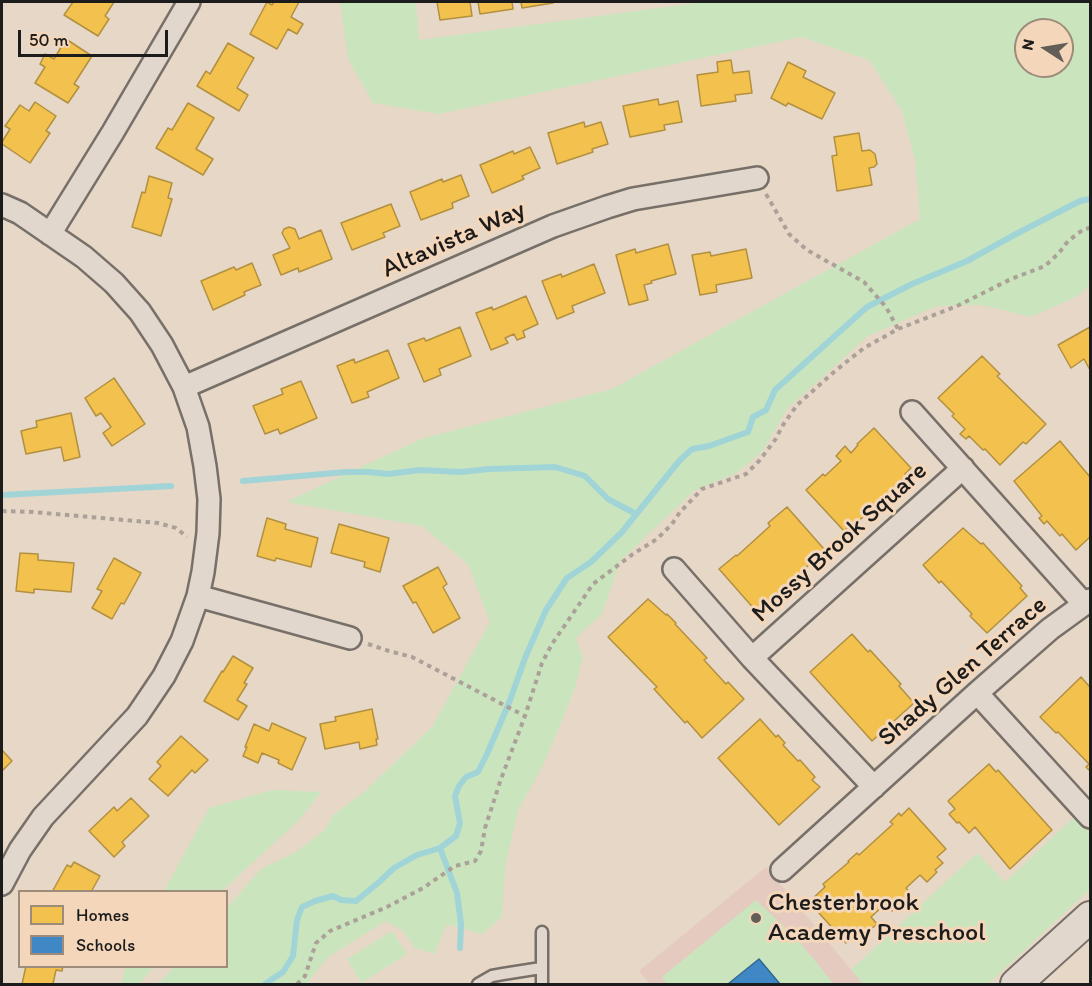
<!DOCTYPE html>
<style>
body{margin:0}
#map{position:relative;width:1092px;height:986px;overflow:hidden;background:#e7d7c7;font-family:Itim,sans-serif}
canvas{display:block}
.frame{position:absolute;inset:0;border:3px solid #1c1c1c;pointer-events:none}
.legend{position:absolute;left:18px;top:890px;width:210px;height:78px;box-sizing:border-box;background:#f4d7ba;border:2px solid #9e8c7b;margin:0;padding:8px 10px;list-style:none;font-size:18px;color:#1c1c1c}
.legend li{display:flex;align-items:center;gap:12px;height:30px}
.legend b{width:30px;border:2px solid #9e8c7b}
.north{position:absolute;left:1014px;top:18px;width:60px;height:60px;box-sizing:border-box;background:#f4d7ba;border:2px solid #9e8c7b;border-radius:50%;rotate:282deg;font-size:16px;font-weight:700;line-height:24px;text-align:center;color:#1c1c1c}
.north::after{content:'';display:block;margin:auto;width:21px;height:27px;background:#635d58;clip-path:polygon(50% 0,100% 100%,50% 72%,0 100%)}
.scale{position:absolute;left:18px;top:30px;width:150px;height:27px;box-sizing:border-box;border:3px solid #1c1c1c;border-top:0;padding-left:8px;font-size:18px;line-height:21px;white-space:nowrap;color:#1c1c1c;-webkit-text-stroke:4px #f4d7ba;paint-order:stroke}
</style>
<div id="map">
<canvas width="1092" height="986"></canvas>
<div class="frame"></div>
<ul class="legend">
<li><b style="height:16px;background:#f2c14e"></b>Homes</li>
<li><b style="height:16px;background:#3f88c5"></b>Schools</li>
</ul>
<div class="north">N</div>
<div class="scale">50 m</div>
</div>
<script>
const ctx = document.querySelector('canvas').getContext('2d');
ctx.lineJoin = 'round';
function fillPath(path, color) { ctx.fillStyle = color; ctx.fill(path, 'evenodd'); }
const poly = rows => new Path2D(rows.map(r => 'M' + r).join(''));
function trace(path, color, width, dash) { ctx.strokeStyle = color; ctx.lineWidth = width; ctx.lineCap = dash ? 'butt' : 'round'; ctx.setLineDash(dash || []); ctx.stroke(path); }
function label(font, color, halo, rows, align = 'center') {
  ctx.font = font + ' Itim,sans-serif'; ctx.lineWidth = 6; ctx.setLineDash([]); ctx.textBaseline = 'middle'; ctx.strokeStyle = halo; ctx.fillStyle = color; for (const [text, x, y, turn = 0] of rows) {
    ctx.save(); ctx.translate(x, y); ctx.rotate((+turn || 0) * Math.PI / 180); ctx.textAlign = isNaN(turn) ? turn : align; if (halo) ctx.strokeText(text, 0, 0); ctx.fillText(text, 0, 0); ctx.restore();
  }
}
fillPath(poly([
 [766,867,863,984,650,984,639,971]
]), '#e4cabf');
fillPath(poly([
 [340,2,416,2,419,40,703,2,1090,2,1090,285,1078,296,1031,317,982,305,937,306,868,336,787,409,762,452,735,474,695,490,620,561,602,614,576,638,583,657,575,688,543,766,518,810,505,868,502,917,482,934,446,924,435,954,415,948,403,931,386,921,328,957,307,984,158,984,174,967,226,966,227,908,261,869,296,852,325,830,333,815,363,793,432,727,490,622,468,564,422,526,286,502,421,439,612,389,920,219,915,160,902,111,869,60,801,37,439,114,373,103,348,59],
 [1026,30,1062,30,1062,66,1026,66],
 [272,790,321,792,299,820,222,891,164,891,209,808],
 [1090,802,1090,889,988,984,863,984,851,970,977,853,1005,882],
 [756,900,797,939,834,984,780,984,759,959,728,984,667,984,662,977],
 [392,931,407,954,361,983,347,959],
 [126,967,126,966,154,967,139,984,121,984]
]), '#cae5bd');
const homes = poly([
 [73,2,114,2,105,16,109,19,98,36,64,15,73,2],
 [267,2,272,5,274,2,299,2,291,17,303,24,297,34,288,29,277,49,250,34,267,2],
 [437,2,470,2,472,16,440,20,437,2],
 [478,2,512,2,513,9,480,14,478,2],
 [521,2,553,2,553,3,522,8,521,2],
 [66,39,92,56,74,84,79,87,68,103,35,83,45,67,40,64,45,54,54,59,66,39],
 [228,43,254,58,237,88,248,95,239,111,197,86,206,71,210,74,228,43],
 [731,60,733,73,749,71,752,93,735,95,736,101,701,106,697,75,718,72,717,62,731,60],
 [788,62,806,71,803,77,835,93,822,119,788,103,786,106,771,98,788,62],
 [658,99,659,105,678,101,682,122,664,125,665,130,630,137,623,106,658,99],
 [35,102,56,116,46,131,50,133,30,163,2,144,2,142,10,129,5,126,20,105,29,111,35,102],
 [188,103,214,118,196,149,213,159,203,175,156,148,168,128,172,130,188,103],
 [584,122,585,127,601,122,608,144,592,149,593,152,557,164,548,133,584,122],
 [859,133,862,151,870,150,875,154,877,164,874,167,869,168,872,185,837,191,832,156,837,155,834,137,859,133],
 [530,147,540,168,522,176,524,179,492,193,480,165,513,151,514,154,530,147],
 [461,175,469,196,452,203,453,208,421,220,410,192,442,179,443,182,461,175],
 [149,176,172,183,168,198,172,199,161,236,132,227,142,192,145,193,149,176],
 [391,204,400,226,383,233,385,237,352,250,341,223,391,204],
 [289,227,295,229,299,239,321,230,332,259,299,272,298,268,281,275,273,255,290,248,282,233,284,229,289,227],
 [668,244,676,274,651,281,652,283,644,285,648,300,629,305,616,255,635,249,636,253,668,244],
 [746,249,752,278,716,285,717,292,700,295,692,255,710,252,711,256,746,249],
 [252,263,261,285,244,292,245,295,213,310,201,281,234,267,236,270,252,263],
 [594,264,605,293,572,306,574,312,557,319,542,281,561,274,562,277,594,264],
 [526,296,538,324,523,331,525,337,517,340,514,334,505,338,508,343,491,350,476,313,492,307,493,310,526,296],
 [460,327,471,356,439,369,441,375,424,382,408,344,424,338,426,341,460,327],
 [1090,327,1090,370,1084,359,1071,368,1058,345,1090,327],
 [388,350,399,378,367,392,369,397,352,403,337,366,354,359,355,363,388,350],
 [982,356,1000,374,997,376,1046,424,1026,444,1023,442,1000,465,985,449,983,450,969,436,966,439,960,434,965,429,952,416,954,414,938,398,982,356],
 [114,378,145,424,112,446,103,433,111,427,101,413,96,416,85,398,114,378],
 [301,381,317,418,280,434,278,429,265,434,253,406,283,394,281,389,301,381],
 [71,413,80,457,64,461,61,447,26,454,21,431,37,427,36,421,71,413],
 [874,428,911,468,905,474,906,476,895,486,896,488,854,525,853,523,844,531,806,490,823,474,825,476,841,461,836,456,845,446,851,453,858,445,857,444,874,428],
 [1060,441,1090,477,1090,537,1076,550,1062,534,1060,536,1047,521,1044,524,1039,518,1042,516,1014,481,1060,441],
 [787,507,824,549,809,563,810,564,766,603,765,603,756,611,719,569,736,555,737,556,770,526,768,523,787,507],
 [267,518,286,524,285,529,318,538,311,567,276,558,275,561,257,556,267,518],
 [339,524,389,538,380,572,364,567,365,562,331,553,339,524],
 [963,528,981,544,983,543,1022,586,1020,588,1027,596,987,633,970,616,972,614,941,581,939,583,923,565,963,528],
 [20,553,38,554,38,560,74,563,71,592,34,589,34,593,16,591,20,553],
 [114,558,141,573,124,604,121,603,112,619,92,608,102,591,97,589,114,558],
 [438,567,447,584,443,587,460,618,433,633,416,602,413,603,403,586,438,567],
 [648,599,666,615,667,614,676,623,675,624,707,658,704,660,726,684,728,682,744,699,702,738,687,721,685,723,654,689,657,687,608,637,648,599],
 [852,634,868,652,870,650,901,684,899,686,914,703,872,741,810,672,852,634],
 [233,656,253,668,244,683,247,684,237,700,247,706,238,720,204,701,222,671,223,672,233,656],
 [1081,677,1089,686,1090,684,1090,771,1086,767,1089,764,1058,732,1056,733,1040,717,1081,677],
 [372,709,378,739,376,739,377,745,360,749,359,742,325,749,320,724,336,721,335,717,372,709],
 [760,719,776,737,778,735,785,743,783,745,798,761,800,760,815,777,812,780,820,787,779,825,718,758,760,719],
 [272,723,306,738,292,770,278,763,279,760,262,753,258,763,243,756,247,747,245,747,254,724,269,731,272,723],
 [181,736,208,760,195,773,192,770,168,796,149,779,161,766,157,762,181,736],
 [2,750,12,761,2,771,2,750],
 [989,764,996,772,998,770,1052,830,1010,869,975,827,969,833,959,822,957,823,949,814,955,809,948,801,989,764],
 [131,798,149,816,122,842,125,846,114,857,89,831,114,807,117,811,131,798],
 [909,808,946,849,937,857,943,863,935,870,937,872,927,882,920,875,906,888,912,895,902,904,901,903,892,911,885,904,871,917,877,924,868,932,870,934,859,944,853,937,846,943,809,902,825,887,823,884,849,862,848,861,857,853,859,855,893,824,890,822,899,813,901,816,909,808],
 [74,862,100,876,91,892,52,892,67,865,71,867,74,862],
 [26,966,63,966,62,971,56,970,53,984,22,984,26,966]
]);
fillPath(homes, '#f2c14e');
trace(homes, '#b2903f', 1.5);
const schools = poly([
 [759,959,780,984,728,984,759,959]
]);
fillPath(schools, '#3f88c5');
trace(schools, '#346892', 1.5);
trace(poly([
 [243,481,346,472,369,472,388,474,420,470,461,472,489,469,555,467,585,476,608,499,636,514],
 [2,495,171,486],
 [440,848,457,893,461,924,460,948],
 [265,984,283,972,293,956,297,920,302,907,315,901,333,896,341,900,356,901,378,883,394,868,417,855,440,848,456,836,460,823,455,796,459,786,466,777,478,772,487,754,509,703,525,658,546,610,567,578,591,562,622,532,679,461,692,449,709,446,748,432,753,417,766,410,775,390,867,307,912,284,967,261,1016,234,1080,201,1090,199]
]), '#a1d4d7', 6);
const lane = poly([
 [478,984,492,976,503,974,541,968],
 [542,984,542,932]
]);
const street = poly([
 [2,205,20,213,84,257,114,283,140,312,162,345,184,387,198,427,205,466,209,499,208,533,203,572,198,596,182,641,164,676,137,716,43,817,20,850,2,884],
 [50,234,113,132,189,2],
 [184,387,553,226,607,207,633,199,757,178],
 [912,412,1084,604],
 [674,569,752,658,874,787],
 [198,596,350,638],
 [752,658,963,468],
 [977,693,1090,817],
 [782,870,977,693,1050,629,1090,600]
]);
const secondary = poly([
 [1016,984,1090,917]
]);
trace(lane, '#777069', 15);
trace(street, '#777069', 26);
trace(secondary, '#777069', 34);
trace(poly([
 [766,194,789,234,807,250,864,282,886,307,898,329],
 [2,511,33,512,158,523,176,528,187,537],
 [368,644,389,651,412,657,525,716],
 [297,984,305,976,316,943,330,931,387,907,423,888,455,866,475,861,481,851,485,828,501,779,525,716,542,663,552,644,593,584,633,554,657,539,672,524,680,512,702,489,746,474,759,461,775,440,783,425,797,405,835,371,864,348,898,329,957,306,1011,279,1045,266,1059,253,1068,241,1084,229,1090,228]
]), '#aba198', 4, [4.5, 4.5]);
trace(lane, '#e2d7cc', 10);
trace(street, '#e2d7cc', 21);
trace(secondary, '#e2d7cc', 30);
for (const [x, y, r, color] of [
 [756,918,6,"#635d58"]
]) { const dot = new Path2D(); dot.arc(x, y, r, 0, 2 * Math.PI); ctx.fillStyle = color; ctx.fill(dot); trace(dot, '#f4d7ba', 2); }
label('26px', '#1c1c1c', '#f4d7ba', [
 ["Altavista Way",454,240,-24],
 ["Mossy Brook Square",840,543,-42],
 ["Shady Glen Terrace",963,672,-41]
]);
label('26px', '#1c1c1c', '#f4d7ba', [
 ["Chesterbrook",768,903],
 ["Academy Preschool",768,933]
], 'left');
</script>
